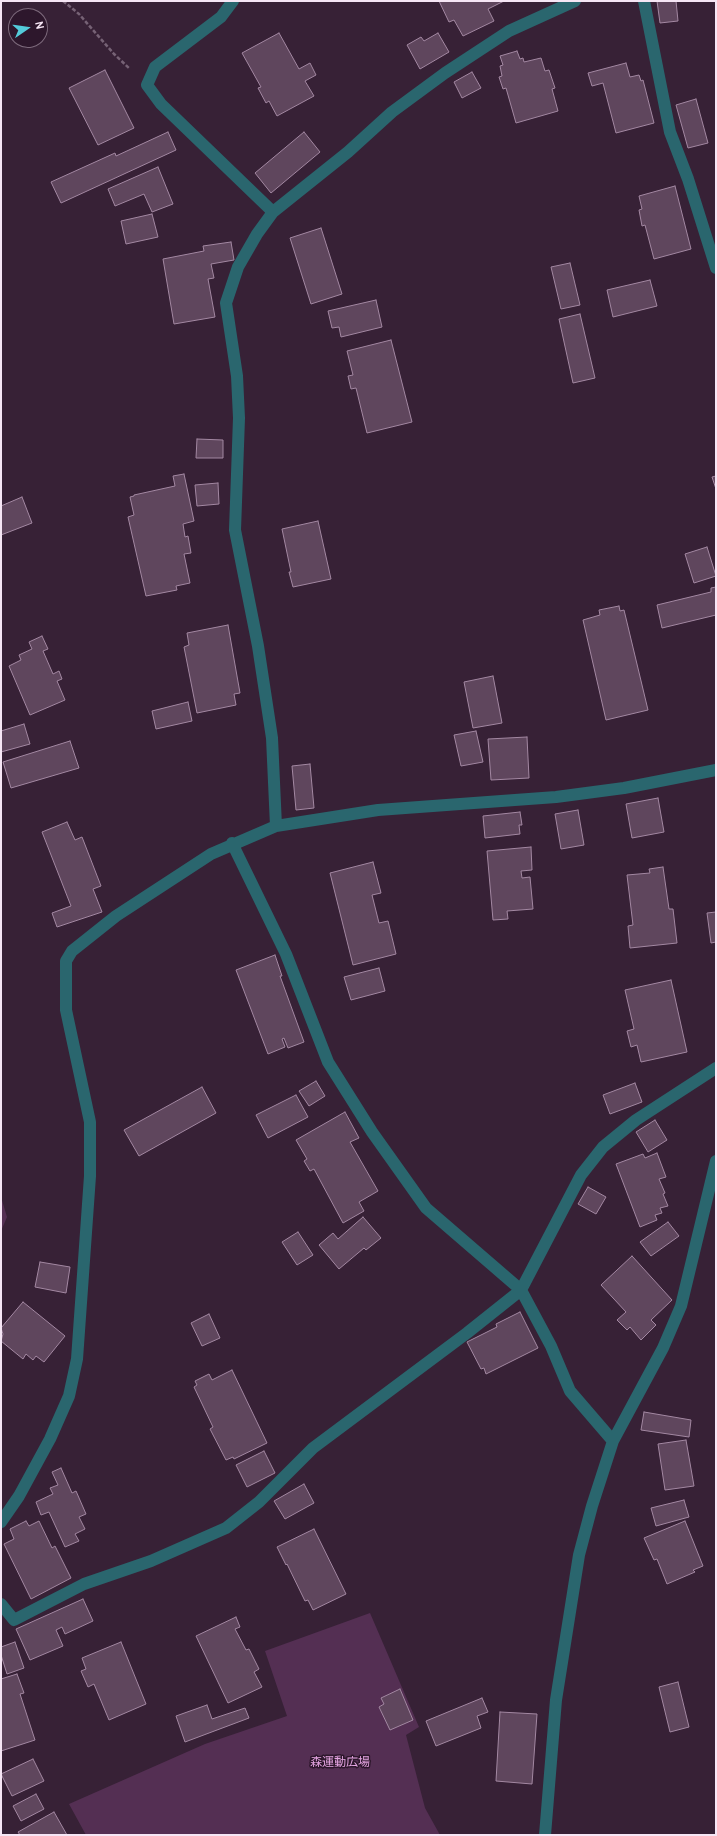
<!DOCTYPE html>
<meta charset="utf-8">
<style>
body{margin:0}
#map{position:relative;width:717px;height:1836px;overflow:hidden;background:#372136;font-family:Overpass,sans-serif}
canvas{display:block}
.frame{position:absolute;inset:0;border:2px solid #f6e6f5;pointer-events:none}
.north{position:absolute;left:8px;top:8px;width:40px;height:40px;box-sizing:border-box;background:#2d172c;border:1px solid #7d6a7c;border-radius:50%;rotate:77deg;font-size:11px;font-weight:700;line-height:16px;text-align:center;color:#f6e6f5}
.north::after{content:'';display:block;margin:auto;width:14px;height:18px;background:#53cbda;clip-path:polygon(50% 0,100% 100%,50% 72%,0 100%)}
</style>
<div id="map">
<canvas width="717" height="1836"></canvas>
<div class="frame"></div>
<div class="north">N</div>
</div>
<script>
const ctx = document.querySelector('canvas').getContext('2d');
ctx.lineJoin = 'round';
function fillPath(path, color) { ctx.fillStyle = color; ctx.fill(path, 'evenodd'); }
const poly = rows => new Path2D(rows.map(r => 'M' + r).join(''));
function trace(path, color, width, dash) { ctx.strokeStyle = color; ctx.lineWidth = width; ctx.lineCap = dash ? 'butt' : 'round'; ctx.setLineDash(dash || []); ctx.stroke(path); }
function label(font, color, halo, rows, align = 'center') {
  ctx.font = font + ' Overpass,"Noto Sans JP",sans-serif'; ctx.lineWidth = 3; ctx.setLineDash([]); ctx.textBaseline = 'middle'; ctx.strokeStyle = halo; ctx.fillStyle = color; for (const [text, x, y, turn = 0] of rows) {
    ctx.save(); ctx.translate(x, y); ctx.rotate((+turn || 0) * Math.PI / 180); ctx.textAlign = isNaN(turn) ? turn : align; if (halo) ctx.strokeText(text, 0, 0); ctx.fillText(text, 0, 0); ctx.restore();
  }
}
fillPath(poly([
 [1,1197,7,1217,1,1231],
 [370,1613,419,1727,406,1735,425,1808,440,1835,86,1835,69,1804,205,1744,287,1716,265,1651]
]), '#542f53');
const building = poly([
 [439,1,504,1,488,9,494,21,463,36,454,20,449,22,439,1],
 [657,1,676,1,678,21,660,23,657,1],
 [279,33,299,69,310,63,316,75,305,81,314,96,277,116,269,101,266,103,258,88,261,87,242,53,279,33],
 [438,33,449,52,420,69,407,45,421,37,424,41,438,33],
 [517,51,520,59,523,58,524,62,541,58,545,71,549,70,555,88,552,89,558,111,516,123,506,88,503,89,499,77,502,76,500,66,503,65,500,56,517,51],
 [626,63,630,77,639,75,641,81,643,80,654,123,616,133,603,83,592,86,588,73,626,63],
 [105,70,134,128,98,145,69,88,105,70],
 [472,72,481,88,462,98,454,82,472,72],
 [696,99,708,143,688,148,676,105,696,99],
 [168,132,176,150,61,203,51,182,115,153,116,156,168,132],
 [304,132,320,152,271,193,255,173,304,132],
 [158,167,173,204,152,212,144,194,115,206,108,189,158,167],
 [675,186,691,249,654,259,645,225,642,226,639,210,642,209,639,196,675,186],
 [152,214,158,237,126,244,121,221,152,214],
 [321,228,342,294,311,304,290,238,321,228],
 [231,242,234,260,211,264,214,278,208,279,215,317,174,324,163,259,204,251,203,246,231,242],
 [570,263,580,305,561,309,551,267,570,263],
 [650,280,657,306,613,317,607,290,650,280],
 [376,300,382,327,341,337,339,327,332,328,328,311,376,300],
 [580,314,595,378,573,383,559,319,580,314],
 [391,340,412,422,367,433,356,388,351,389,348,376,353,375,347,351,391,340],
 [197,439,223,440,223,458,196,458,197,439],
 [184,474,194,521,183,524,185,537,188,536,191,553,184,554,190,583,176,586,177,590,146,596,128,517,134,515,130,497,134,496,134,495,175,486,173,476,184,474],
 [716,476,716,489,712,477,716,476],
 [218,483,219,504,197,506,195,485,218,483],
 [22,497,32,523,1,535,1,506,22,497],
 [318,521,331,579,293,587,289,572,291,572,282,529,318,521],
 [707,547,716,576,694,583,685,554,707,547],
 [716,587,716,615,662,628,657,605,711,592,711,588,716,587],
 [619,606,620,611,624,610,648,710,606,720,583,620,600,615,599,610,619,606],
 [228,625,240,693,234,694,236,705,197,713,184,647,189,645,187,633,228,625],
 [42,636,48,649,43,651,53,674,59,671,62,679,57,681,65,700,30,715,9,666,21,660,19,655,32,649,29,642,42,636],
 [493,676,502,723,473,728,464,682,493,676],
 [188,702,192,721,156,729,152,711,188,702],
 [24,724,30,744,1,752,1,731,24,724],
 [476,731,483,762,461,766,454,735,476,731],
 [527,737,529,778,491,780,488,739,527,737],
 [70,741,79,768,11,788,3,762,70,741],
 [310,764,314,808,296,810,292,766,310,764],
 [658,798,664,832,632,838,626,804,658,798],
 [578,810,584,845,561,849,555,814,578,810],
 [520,812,522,825,519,825,520,834,485,838,483,816,520,812],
 [67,822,75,840,82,837,101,886,93,889,102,912,57,927,52,913,71,906,42,832,67,822],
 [531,847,532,870,521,871,522,878,530,877,533,909,507,911,508,919,493,920,487,851,531,847],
 [373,862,381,893,372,895,379,923,388,921,396,954,353,965,330,873,373,862],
 [663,867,669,909,673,909,677,943,630,948,628,926,633,925,627,875,650,873,649,869,663,867],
 [716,912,716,942,711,943,707,913,716,912],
 [275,955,282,976,280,976,304,1042,288,1048,284,1038,282,1039,285,1047,268,1054,236,970,275,955],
 [379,968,385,991,351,1000,344,977,379,968],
 [671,980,687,1052,641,1062,637,1045,631,1047,627,1031,634,1029,625,990,671,980],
 [316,1081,325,1096,309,1106,299,1091,316,1081],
 [635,1083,642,1102,610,1114,603,1095,635,1083],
 [202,1087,216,1113,139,1156,124,1130,202,1087],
 [296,1095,308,1117,268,1138,256,1115,296,1095],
 [345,1112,359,1138,350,1142,378,1191,359,1202,364,1211,343,1223,314,1169,310,1171,304,1161,307,1159,296,1140,345,1112],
 [655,1120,667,1140,648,1152,636,1132,655,1120],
 [657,1153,666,1177,659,1179,665,1193,663,1194,668,1206,660,1208,662,1213,655,1215,657,1220,640,1227,616,1164,643,1154,645,1158,657,1153],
 [588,1187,606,1197,596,1214,578,1204,588,1187],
 [363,1217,381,1238,366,1250,364,1248,339,1269,319,1245,333,1233,338,1239,363,1217],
 [668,1222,679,1236,651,1256,640,1242,668,1222],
 [298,1232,313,1255,297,1265,282,1242,298,1232],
 [632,1256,672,1300,651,1320,656,1325,641,1340,630,1327,627,1330,617,1320,626,1312,601,1285,632,1256],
 [40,1262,70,1267,66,1293,35,1287,40,1262],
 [23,1302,65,1336,44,1362,36,1356,33,1360,26,1354,23,1359,1,1341,3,1334,1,1328,23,1302],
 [520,1312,538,1348,486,1374,484,1368,481,1369,467,1342,497,1327,496,1324,520,1312],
 [209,1314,220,1338,202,1346,191,1323,209,1314],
 [232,1370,267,1443,234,1459,233,1457,226,1460,210,1429,213,1427,194,1387,197,1385,195,1381,209,1374,212,1380,232,1370],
 [644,1412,691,1420,689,1437,641,1430,644,1412],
 [686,1440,694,1486,665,1490,658,1444,686,1440],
 [264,1451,275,1473,247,1487,236,1465,264,1451],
 [61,1468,72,1493,76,1491,86,1514,79,1517,85,1529,75,1534,79,1541,65,1547,49,1512,41,1515,36,1502,53,1494,50,1488,58,1485,52,1472,61,1468],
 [304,1484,314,1503,285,1519,274,1501,304,1484],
 [684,1500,689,1517,656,1526,651,1508,684,1500],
 [26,1521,29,1526,39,1521,52,1548,55,1546,71,1578,31,1599,4,1544,14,1539,10,1529,26,1521],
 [685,1521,703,1566,693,1570,695,1572,667,1584,657,1559,654,1560,644,1538,685,1521],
 [314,1529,346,1594,313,1610,308,1600,305,1601,287,1564,286,1565,277,1547,314,1529],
 [83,1599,93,1621,65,1634,62,1627,56,1630,63,1646,30,1660,16,1629,83,1599],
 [236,1617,240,1627,235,1629,246,1650,249,1649,259,1669,254,1672,262,1687,228,1703,196,1636,236,1617],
 [15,1642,24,1668,7,1674,1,1655,1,1647,15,1642],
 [121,1642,146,1704,109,1720,94,1684,88,1687,81,1671,86,1669,82,1658,121,1642],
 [17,1674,24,1693,20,1694,35,1740,1,1751,1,1679,17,1674],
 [678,1682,689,1727,670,1732,659,1687,678,1682],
 [400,1689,413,1720,390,1730,379,1707,384,1704,381,1698,400,1689],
 [482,1698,488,1712,477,1716,481,1728,436,1746,426,1721,482,1698],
 [207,1705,212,1719,245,1708,249,1718,185,1742,176,1716,207,1705],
 [500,1712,537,1714,532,1784,496,1781,500,1712],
 [33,1759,44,1781,12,1796,1,1774,33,1759],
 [36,1794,44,1809,21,1821,13,1806,36,1794],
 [54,1812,67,1835,20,1835,18,1832,54,1812]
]);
fillPath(building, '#5f465d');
trace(building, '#a388a2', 1);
trace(poly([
 [63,1,79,14,114,54,130,69]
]), '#766275', 2.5, [4, 2]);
trace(poly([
 [233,1,221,17,155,67,147,85,161,104,273,212],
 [644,1,670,132,688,179,716,268],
 [276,826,378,810,556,797,624,788,716,770],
 [232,843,286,954,328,1062,372,1132,426,1208,521,1290,551,1346,570,1391,613,1441],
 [1,1522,19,1496,50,1439,69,1396,77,1359,90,1176,90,1122,66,1010,66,961,72,951,116,916,211,854,276,826,272,738,258,646,235,530,239,418,237,376,226,303,238,267,257,234,273,212,348,152,392,112,445,73,509,31,575,1],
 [1,1604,14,1620,84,1584,151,1561,226,1528,259,1502,313,1448,467,1333,521,1290,581,1175,603,1147,636,1120,716,1068],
 [545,1835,556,1700,579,1555,592,1506,613,1441,663,1348,681,1306,716,1161]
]), '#2a666e', 12);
label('12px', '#e5a5e2', '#2d172c', [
 ["森運動広場",340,1764]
]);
</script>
